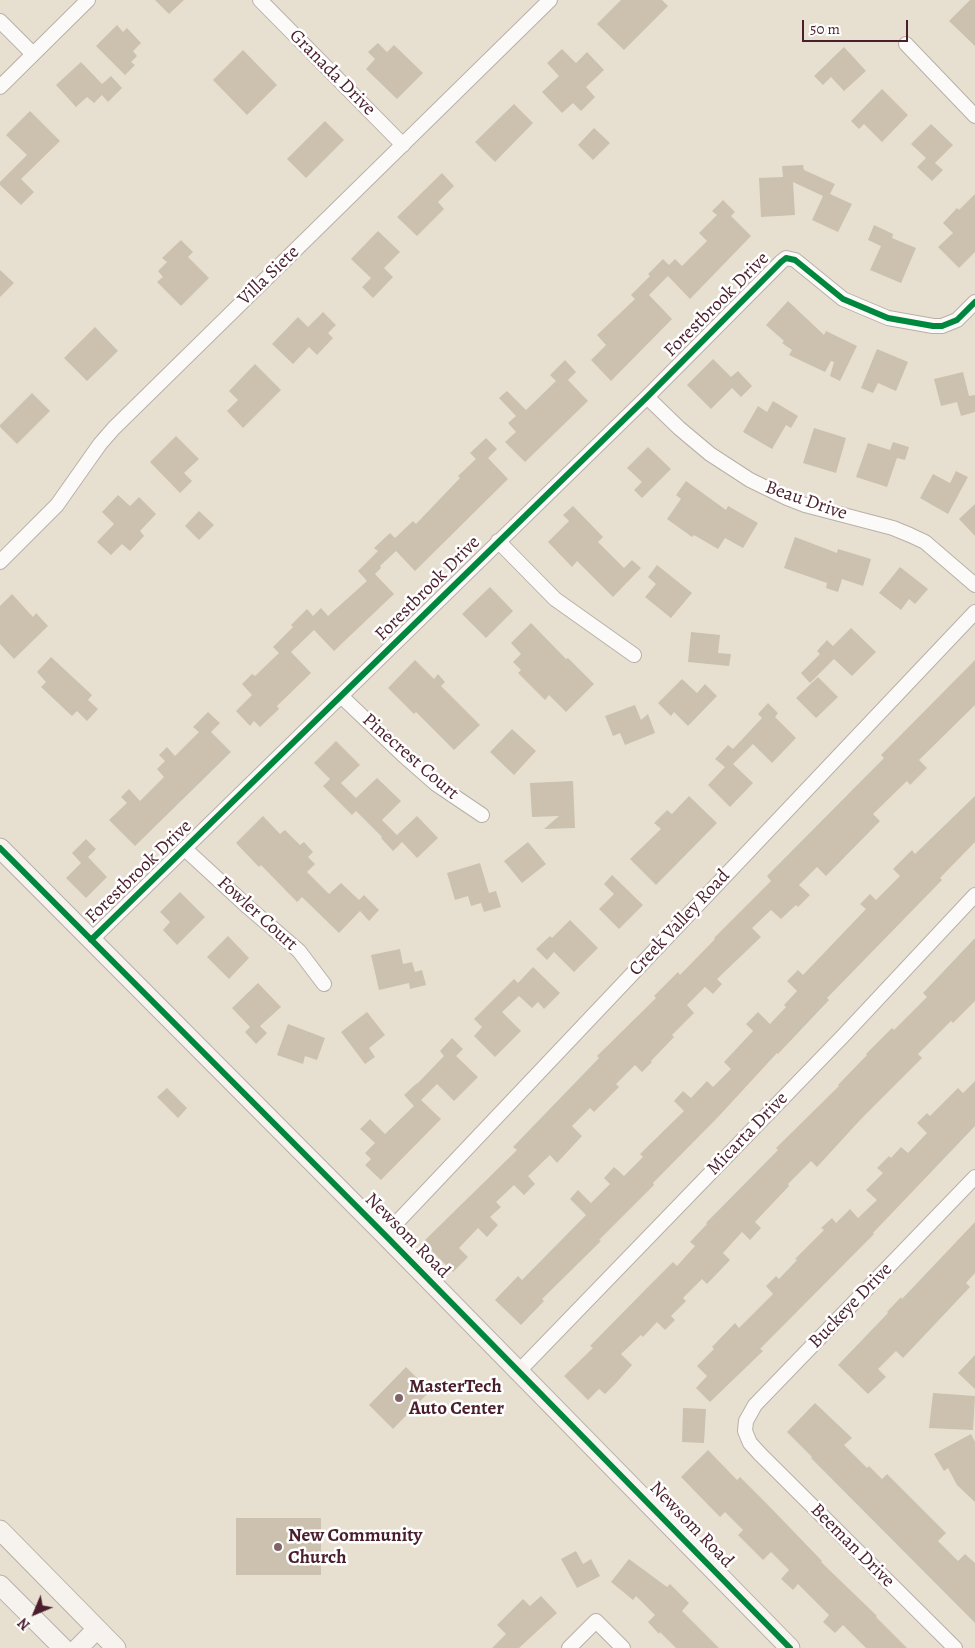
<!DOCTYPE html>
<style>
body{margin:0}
#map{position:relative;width:975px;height:1648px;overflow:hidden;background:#e7e0d1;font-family:Alegreya,serif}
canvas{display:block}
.north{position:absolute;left:10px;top:1588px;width:50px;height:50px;-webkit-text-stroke:4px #fff;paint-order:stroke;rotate:225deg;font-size:14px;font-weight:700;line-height:20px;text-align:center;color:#4a1f2b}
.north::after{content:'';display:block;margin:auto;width:18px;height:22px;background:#4a1f2b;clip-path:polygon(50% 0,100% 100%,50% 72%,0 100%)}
.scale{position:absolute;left:802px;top:20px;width:106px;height:22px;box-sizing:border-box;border:2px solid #4a1f2b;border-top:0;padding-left:6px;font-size:15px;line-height:18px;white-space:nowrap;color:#4a1f2b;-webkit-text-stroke:4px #fff;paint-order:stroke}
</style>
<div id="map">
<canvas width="975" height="1648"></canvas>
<div class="north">N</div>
<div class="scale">50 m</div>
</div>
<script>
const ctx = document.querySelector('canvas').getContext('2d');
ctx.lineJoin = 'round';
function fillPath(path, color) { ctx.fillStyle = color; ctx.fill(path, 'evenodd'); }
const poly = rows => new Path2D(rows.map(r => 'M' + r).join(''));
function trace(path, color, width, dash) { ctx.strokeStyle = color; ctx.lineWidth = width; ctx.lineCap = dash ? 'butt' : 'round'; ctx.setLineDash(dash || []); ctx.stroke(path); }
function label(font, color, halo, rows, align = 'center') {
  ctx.font = font + ' Alegreya,serif'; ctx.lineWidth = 5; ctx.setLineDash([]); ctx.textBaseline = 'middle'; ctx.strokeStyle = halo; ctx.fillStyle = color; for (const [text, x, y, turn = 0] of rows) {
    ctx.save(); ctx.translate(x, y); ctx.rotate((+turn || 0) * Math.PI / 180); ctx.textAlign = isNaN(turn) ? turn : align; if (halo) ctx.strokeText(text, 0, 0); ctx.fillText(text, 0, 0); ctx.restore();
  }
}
fillPath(poly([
 [155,0,184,0,169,14],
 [621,0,662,0,668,6,624,50,597,24],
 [970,0,975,0,975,46,949,21],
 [117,25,123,32,127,28,141,43,133,51,137,56,131,62,135,65,125,75,96,46],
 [378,43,387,52,394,45,423,73,397,99,366,69,375,59,368,52],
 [844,47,866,71,844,91,831,77,823,85,814,76],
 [562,49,576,63,587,52,604,70,586,87,595,97,581,111,573,103,562,113,542,92,559,76,547,63],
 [243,50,277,85,247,115,213,80],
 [81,62,102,84,111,76,122,88,108,102,102,95,94,103,87,97,76,107,56,85],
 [882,89,908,115,882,142,864,124,859,129,851,121],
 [514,104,533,123,495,162,475,142],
 [30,111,60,141,21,179,34,192,21,205,0,185,0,182,27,155,6,135],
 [325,121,344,140,306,178,287,159],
 [931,124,953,145,935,163,943,170,932,181,917,167,926,158,911,144],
 [594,128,610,143,593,160,578,145],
 [803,165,804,170,835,184,830,194,852,204,838,232,812,220,823,196,793,182,795,215,761,217,759,178,783,177,782,166],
 [442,173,454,186,438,202,444,209,417,236,397,217],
 [975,194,975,252,959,268,938,247,953,233,943,223,957,208,959,210],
 [723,200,735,212,731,216,751,236,690,299,668,276,649,295,672,319,611,381,591,360,606,345,597,335,635,299,631,295,650,276,648,274,663,259,669,265,675,259,682,266,707,241,699,233,717,215,712,211],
 [874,225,893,234,892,238,916,248,901,283,870,270,881,246,868,240],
 [378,231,400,252,384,268,393,277,373,298,362,287,371,278,351,259],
 [181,240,193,252,188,257,209,278,181,306,157,282,163,277,158,271,167,262,162,258],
 [0,270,14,283,0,297],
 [788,301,824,335,826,331,857,346,840,381,830,376,834,362,831,361,825,372,789,355,792,350,782,343,784,341,766,325],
 [323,312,336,325,328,333,333,338,317,355,309,347,293,364,272,344,298,317,308,327],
 [95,327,118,351,87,381,64,358],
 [877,349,908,362,896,391,878,383,873,393,861,388],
 [713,359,731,377,738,371,752,386,741,397,732,388,711,409,687,385],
 [565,360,576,372,568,380,588,401,525,462,505,442,516,432,508,423,516,416,499,398,507,391,526,410,556,381,550,375],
 [255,364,281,390,243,428,227,411,238,400,229,391],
 [963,372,969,396,975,395,975,412,961,416,957,402,941,406,934,379],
 [32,393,50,411,17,444,0,427,0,425],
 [773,401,798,416,791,428,786,425,772,449,743,432,758,406,767,412],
 [814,428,846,438,836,473,803,463],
 [176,436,199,459,184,473,192,481,180,493,150,462],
 [486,438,497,449,488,458,508,479,415,571,396,551,380,566,381,568,375,574,394,594,334,651,314,630,291,652,311,673,277,706,279,709,260,727,254,721,250,726,236,711,252,695,242,684,252,674,255,676,279,653,273,647,293,627,291,625,307,609,313,616,321,608,328,616,367,581,358,571,378,551,374,548,390,533,395,538,413,521,416,524,460,478,458,476,476,459,470,453],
 [893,442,909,447,905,460,897,458,887,487,856,477,868,443,890,450],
 [648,447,671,469,642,498,634,490,642,482,627,468],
 [956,471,968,477,948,514,920,498,933,474,950,483],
 [686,481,726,510,728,506,758,523,743,548,725,538,718,549,694,535,692,537,667,519,681,499,676,495],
 [118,495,130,506,139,497,156,514,140,531,144,536,130,551,122,544,111,555,97,542,114,524,102,512],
 [975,504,975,536,959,519],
 [573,506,603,537,598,542,624,568,632,560,641,568,613,597,577,561,572,567,548,542,569,521,563,515],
 [199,511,214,525,199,540,185,526],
 [795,537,837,553,838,549,871,559,863,586,842,579,838,592,826,588,827,583,784,568],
 [657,565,692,593,671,618,645,597,656,584,648,577],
 [900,567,928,589,915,604,909,599,901,610,879,593],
 [490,587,513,611,486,638,462,614],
 [12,594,33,617,36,613,48,626,14,659,0,644,0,606],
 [531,623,566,659,568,658,594,684,566,712,549,695,545,700,518,673,521,670,513,662,521,654,511,643],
 [851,628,876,652,852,676,834,659,810,683,801,673,820,654,817,651,827,640,833,646],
 [691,632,720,635,718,653,731,654,729,666,688,662],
 [51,657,92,695,88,700,98,709,87,721,77,711,72,716,41,687,46,682,37,672],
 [415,660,434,679,438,674,445,682,441,686,480,725,454,750,416,712,414,714,388,688],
 [975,660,975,705,919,760,927,768,910,785,907,781,873,814,880,821,826,876,817,867,799,885,810,895,798,907,796,905,781,919,771,910,752,928,761,937,717,979,722,984,713,994,705,987,687,1005,694,1013,672,1035,674,1037,651,1061,652,1062,642,1072,635,1065,616,1084,619,1087,594,1112,590,1108,572,1126,582,1136,557,1163,550,1155,528,1176,535,1184,524,1195,514,1185,496,1202,501,1207,490,1217,498,1225,487,1237,478,1228,459,1248,468,1257,453,1272,423,1242,517,1150,513,1147,599,1058,597,1056,656,998,654,996,678,972,680,975,715,939,714,938,771,881,767,876,884,758,881,755],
 [818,677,838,697,816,718,796,698],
 [682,679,697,693,705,684,717,696,688,726,674,712,671,716,658,703],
 [768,703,778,713,775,717,796,738,772,763,753,744,733,764,753,783,730,807,708,785,725,767,715,759,728,745,733,749,762,718,758,714],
 [635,705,641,720,648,714,655,733,625,745,620,733,613,736,605,716],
 [208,712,220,723,211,732,231,752,135,846,109,820,127,803,121,797,129,789,140,801,164,777,157,769,165,761,159,755,167,747,175,756,199,732,193,727],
 [512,729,536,751,514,775,490,752],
 [336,741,360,765,341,783,356,798,377,778,401,801,382,820,397,835,417,816,438,838,417,858,402,842,393,851,381,838,382,837,356,811,352,815,323,786,330,779,314,763],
 [573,781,575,828,544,829,559,816,532,817,530,783],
 [689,796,717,823,656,885,630,859,661,829,654,823,667,810,672,814],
 [975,796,975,842,940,878,942,880,827,998,829,1000,778,1054,777,1053,719,1116,653,1183,654,1185,599,1240,601,1241,542,1299,544,1301,521,1325,495,1300,518,1276,522,1280,586,1215,570,1199,578,1190,591,1203,610,1184,604,1178,614,1167,624,1176,643,1157,640,1154,684,1111,674,1101,683,1091,691,1098,707,1081,713,1087,731,1069,724,1062,753,1031,746,1024,758,1012,770,1024,786,1007,784,1005,797,991,787,981,798,970,803,975,866,909,860,904,870,894,876,900,900,876,893,869,912,850,915,854],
 [263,816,280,834,285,830,300,845,304,842,313,852,308,857,315,864,307,872,329,894,341,883,359,900,364,895,379,910,369,921,360,911,339,933,302,897,297,902,261,865,259,867,236,843],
 [86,839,96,849,88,857,107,877,86,898,66,878,81,863,72,853],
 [528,842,546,864,522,883,504,861],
 [480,863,489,893,496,891,501,907,484,912,481,903,471,906,468,896,455,900,447,873],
 [612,875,643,905,619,929,599,909,614,894,604,884],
 [180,892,205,917,177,945,163,930,170,922,160,912],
 [570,920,598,948,574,972,554,952,547,960,536,949,550,936,552,938],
 [228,936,249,958,229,979,207,957],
 [975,938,975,1001,953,1023,951,1021,918,1054,922,1058,862,1118,817,1167,811,1161,788,1184,789,1186,755,1222,761,1228,750,1240,742,1232,723,1253,730,1260,707,1284,702,1279,683,1298,686,1301,671,1316,675,1320,665,1330,657,1322,643,1337,641,1335,621,1354,632,1365,616,1383,605,1394,599,1389,588,1400,564,1376,593,1348,590,1346,645,1290,673,1262,677,1266,695,1246,690,1242,707,1224,706,1223,778,1150,776,1148,839,1086,838,1085,867,1055,866,1054,892,1028,894,1030,927,997,923,993],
 [400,949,403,964,412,962,415,972,422,970,426,985,410,989,409,983,379,990,371,955],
 [533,967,560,993,544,1009,538,1002,532,1008,519,996,502,1012,521,1031,495,1057,474,1036,482,1027,474,1019,514,979,518,983],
 [258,983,281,1007,260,1026,267,1033,256,1044,245,1032,250,1027,232,1008],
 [367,1012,385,1035,369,1048,375,1057,365,1064,341,1032],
 [288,1024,325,1038,317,1060,305,1056,303,1064,277,1055],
 [452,1038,463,1049,456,1056,478,1077,454,1101,437,1084,421,1100,441,1119,381,1180,365,1165,371,1159,365,1153,375,1143,360,1129,370,1119,385,1134,414,1106,404,1095,417,1083,417,1084,444,1056,440,1051],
 [975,1081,975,1126,873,1233,874,1234,760,1349,763,1351,710,1402,696,1388,707,1376,697,1366,714,1349,712,1347,735,1323,739,1328,773,1294,766,1286,776,1276,779,1279,797,1260,795,1259,824,1230,821,1228,832,1218,836,1223,850,1209,858,1218,877,1200,866,1190,883,1173,877,1168,889,1156,891,1158,901,1147,908,1153,927,1133,917,1123,927,1113,930,1116,958,1088,963,1093],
 [167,1088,187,1108,178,1118,157,1097],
 [975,1222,975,1273,966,1283,970,1287,903,1358,896,1351,878,1369,886,1377,868,1394,838,1365,888,1313,887,1312,901,1297,902,1299],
 [975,1355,975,1389,958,1373],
 [406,1367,430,1391,393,1429,369,1405],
 [933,1393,975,1396,973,1430,929,1428],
 [815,1403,852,1438,844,1445,867,1468,869,1466,882,1479,887,1474,946,1533,938,1541,958,1561,965,1554,975,1563,975,1623,811,1458,812,1457,787,1432],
 [683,1408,706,1409,704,1443,682,1442],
 [971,1434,975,1442,975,1502,957,1485,948,1468,944,1471,934,1454],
 [708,1450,737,1480,740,1477,768,1505,822,1561,821,1562,877,1616,876,1617,907,1648,866,1648,843,1625,835,1633,823,1622,829,1615,798,1584,793,1590,781,1579,789,1570,771,1552,763,1560,738,1535,743,1530,725,1512,720,1517,681,1477],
 [236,1518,321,1518,321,1575,236,1575],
 [576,1551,583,1564,591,1559,600,1576,577,1588,561,1559],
 [629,1559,667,1587,670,1584,689,1603,682,1611,719,1648,676,1648,660,1632,659,1634,648,1622,655,1615,636,1596,633,1600,611,1582],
 [541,1596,557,1613,519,1648,492,1648,506,1634,497,1625,523,1599,530,1606]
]), '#ccc0ae');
const street = poly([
 [260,0,403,145],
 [0,21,33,54],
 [906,44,975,116],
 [0,87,88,0],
 [647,397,679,428,710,454,750,480,787,498,805,505,893,528,910,535,925,542,975,585],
 [498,541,555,599,634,655],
 [0,562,57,505,100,444,114,428,550,0],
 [341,696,403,755,436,784,482,815],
 [185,849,248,907,299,951,324,984],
 [91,940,647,397,781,262,786,258,795,260,843,299,888,318,933,326,942,326,957,320,975,302],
 [385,1235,975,612],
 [519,1371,843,1036,975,895],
 [569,1648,596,1621,623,1648],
 [955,1648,760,1454,750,1443,745,1431,746,1421,755,1405,975,1177]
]);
const secondary = poly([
 [0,848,385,1235,790,1648],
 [0,1530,116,1648],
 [0,1585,63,1648],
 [78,1648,97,1629]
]);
trace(street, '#b8b0a7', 16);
trace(secondary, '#b8b0a7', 21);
trace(street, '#fbfaf8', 14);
trace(secondary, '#f6f2ee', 19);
trace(poly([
 [0,848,385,1235,790,1648],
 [91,940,647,397,781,262,786,258,795,260,843,299,888,318,933,326,942,326,957,320,975,302]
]), '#00873e', 6);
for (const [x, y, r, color] of [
 [399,1398,5,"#816365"],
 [278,1547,5,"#816365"]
]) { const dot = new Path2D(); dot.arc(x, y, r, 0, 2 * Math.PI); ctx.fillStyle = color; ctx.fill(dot); trace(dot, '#fff', 2); }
label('19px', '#4a1f2b', '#fff', [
 ["Granada Drive",332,73,45],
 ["Villa Siete",269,276,-44],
 ["Forestbrook Drive",717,305,-45],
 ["Beau Drive",806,501,19],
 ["Forestbrook Drive",428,589,-45],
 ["Pinecrest Court",410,757,41],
 ["Forestbrook Drive",139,872,-44],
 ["Fowler Court",257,914,42],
 ["Creek Valley Road",680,923,-47],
 ["Micarta Drive",748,1134,-46],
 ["Newsom Road",407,1236,45],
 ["Buckeye Drive",851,1306,-46],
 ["Newsom Road",691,1525,46],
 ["Beeman Drive",852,1546,45]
]);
label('bold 19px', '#4a1f2b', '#fff', [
 ["MasterTech",409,1387],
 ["Auto Center",409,1409],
 ["New Community",288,1536],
 ["Church",288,1558]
], 'left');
</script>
